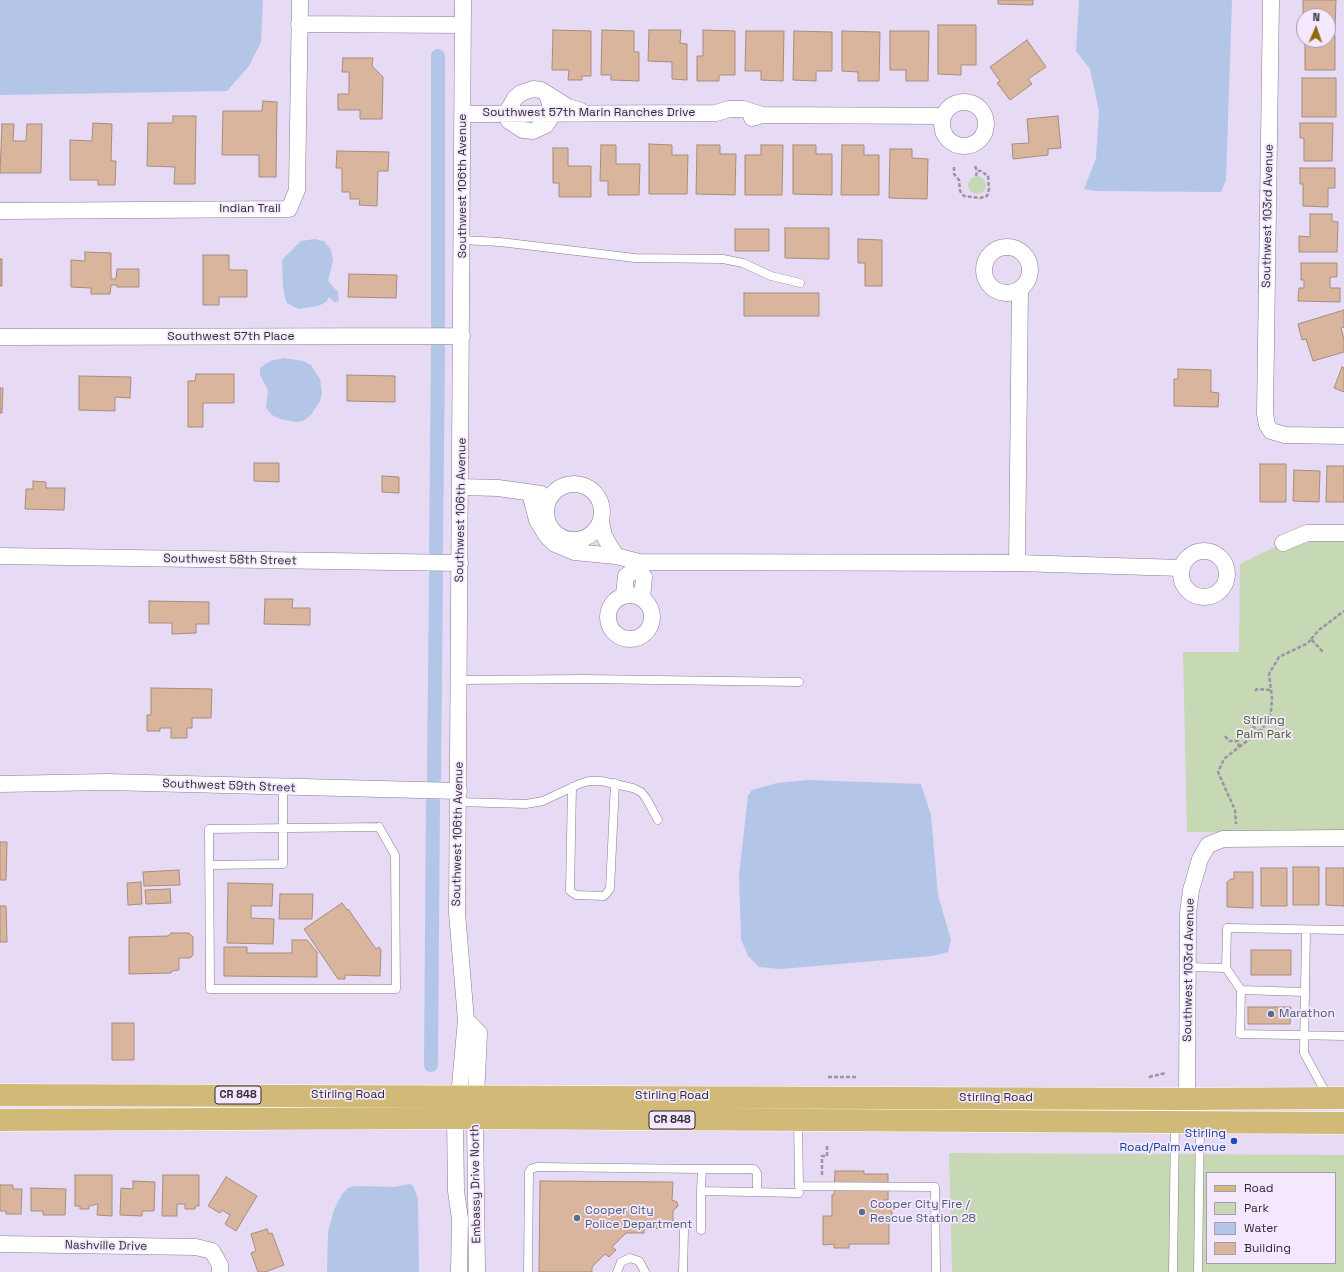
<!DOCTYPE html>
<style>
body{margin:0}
#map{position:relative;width:1344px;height:1272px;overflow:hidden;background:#e7daf4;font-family:"Space Grotesk",sans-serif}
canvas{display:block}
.legend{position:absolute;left:1206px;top:1172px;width:130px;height:92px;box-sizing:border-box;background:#f3e8fd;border:1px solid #a59cad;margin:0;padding:5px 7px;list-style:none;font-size:12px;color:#302b35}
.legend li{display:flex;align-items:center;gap:8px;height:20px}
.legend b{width:20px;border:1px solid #a59cad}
.north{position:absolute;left:1296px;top:8px;width:40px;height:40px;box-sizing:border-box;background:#f3e8fd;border:1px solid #a59cad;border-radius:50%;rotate:2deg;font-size:11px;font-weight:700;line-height:16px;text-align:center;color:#302b35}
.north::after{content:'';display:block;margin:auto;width:14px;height:18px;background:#8f6b10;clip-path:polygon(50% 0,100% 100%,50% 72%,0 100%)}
</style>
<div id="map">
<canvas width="1344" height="1272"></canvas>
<ul class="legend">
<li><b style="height:5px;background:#d1b977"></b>Road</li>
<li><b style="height:11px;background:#c7d8b5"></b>Park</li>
<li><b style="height:11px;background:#b3c6e8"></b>Water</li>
<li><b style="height:11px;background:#dab59d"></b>Building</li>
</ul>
<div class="north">N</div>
</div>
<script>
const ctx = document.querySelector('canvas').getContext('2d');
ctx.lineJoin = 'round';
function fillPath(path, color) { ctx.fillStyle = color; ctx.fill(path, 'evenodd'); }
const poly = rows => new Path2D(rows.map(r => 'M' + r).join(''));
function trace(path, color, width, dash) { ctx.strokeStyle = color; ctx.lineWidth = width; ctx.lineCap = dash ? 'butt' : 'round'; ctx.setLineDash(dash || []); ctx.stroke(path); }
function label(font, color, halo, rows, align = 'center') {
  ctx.font = font + ' "Space Grotesk",sans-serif'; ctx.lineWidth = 3.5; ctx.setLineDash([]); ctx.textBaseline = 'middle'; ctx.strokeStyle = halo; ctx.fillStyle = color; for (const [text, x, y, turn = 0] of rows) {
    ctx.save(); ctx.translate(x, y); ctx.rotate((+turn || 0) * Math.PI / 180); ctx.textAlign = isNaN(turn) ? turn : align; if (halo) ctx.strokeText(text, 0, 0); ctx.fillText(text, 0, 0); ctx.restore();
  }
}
fillPath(poly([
 '968 185a9 9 0 1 1 18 0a9 9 0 1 1-18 0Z',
 [1344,533,1344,833,1187,832,1183,652,1239,652,1240,564,1283,543],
 [949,1153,1344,1155,1344,1272,952,1272],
 [1207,1173,1335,1173,1335,1263,1207,1263]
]), '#c7d8b5');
fillPath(poly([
 [0,0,263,0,261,42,249,66,227,91,0,95],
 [1079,0,1232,0,1226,180,1221,192,1095,191,1084,189,1096,158,1099,111,1090,69,1076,51],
 [315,239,324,241,331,250,333,261,328,281,338,292,339,301,334,302,329,297,326,302,318,306,298,309,287,303,285,298,283,286,282,260,301,241],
 [284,358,303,361,311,365,320,379,322,394,320,401,311,415,303,421,296,422,280,419,272,415,266,408,268,390,260,375,260,368,270,361],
 [808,780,921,784,931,815,938,895,951,940,948,952,932,956,781,969,759,967,748,956,741,939,739,875,748,795,752,790,777,783],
 [410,1184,413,1186,418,1198,419,1272,327,1272,328,1232,334,1210,342,1194,348,1188,355,1186,394,1187]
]), '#b3c6e8');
trace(poly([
 [438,56,438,325],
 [436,552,438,347],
 [434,780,436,574],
 [431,1065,433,801]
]), '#b3c6e8', 14);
const building = poly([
 [998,0,1033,0,1033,5,998,4,998,0],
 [1303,0,1336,0,1335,28,1328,27,1328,16,1304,16,1303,27,1303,0],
 [938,25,976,25,976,65,961,65,961,75,938,74,938,25],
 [553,30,591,31,591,76,582,76,582,80,568,80,569,70,552,70,553,30],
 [602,30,634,31,634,52,639,52,639,81,611,80,611,75,601,75,602,30],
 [649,30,681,30,680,43,687,44,687,80,672,79,672,62,648,61,649,30],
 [703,30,735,31,735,75,719,75,719,81,697,81,697,56,703,56,703,30],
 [746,31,784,31,783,81,761,80,761,71,745,71,746,31],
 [794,31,832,32,832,71,816,71,816,81,793,80,794,31],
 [842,31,880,32,879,81,858,81,858,72,842,71,842,31],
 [890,31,929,31,928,81,906,81,906,70,890,70,890,31],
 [1328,35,1335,35,1335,70,1305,70,1305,40,1328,40,1328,35],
 [1027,40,1046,67,1028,79,1032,84,1010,100,997,83,1000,81,990,67,1027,40],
 [343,58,373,58,372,66,383,77,382,119,360,119,360,110,338,110,338,94,349,94,349,72,342,72,343,58],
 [1302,78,1336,78,1336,117,1302,117,1302,78],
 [263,101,277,102,276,177,259,177,259,155,222,155,223,111,262,111,263,101],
 [173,116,196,116,195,184,174,184,175,167,147,166,148,123,173,123,173,116],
 [1058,116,1061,148,1048,149,1048,155,1013,159,1012,144,1029,143,1027,119,1058,116],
 [93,123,112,124,111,161,116,161,115,185,98,185,98,180,70,180,70,140,92,141,93,123],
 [1300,123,1333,123,1332,161,1304,161,1304,138,1300,138,1300,123],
 [2,124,14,124,13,141,26,141,27,124,42,124,41,173,0,173,2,124],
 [649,144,672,145,672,155,688,155,687,194,649,194,649,144],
 [601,145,616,145,616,164,640,164,639,195,608,195,608,181,600,181,601,145],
 [697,145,720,145,720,154,736,154,735,195,696,194,697,145],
 [761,145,783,145,782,195,745,195,745,155,761,155,761,145],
 [793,145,816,145,816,154,832,154,832,195,793,194,793,145],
 [842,145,864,145,864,155,879,155,879,195,841,195,842,145],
 [553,148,568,148,568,166,591,166,591,197,559,197,559,183,553,183,553,148],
 [890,149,912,149,912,158,928,159,927,199,889,198,890,149],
 [337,151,389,152,388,171,378,171,377,206,359,205,360,199,350,199,350,192,342,192,342,168,336,168,337,151],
 [1300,168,1335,168,1335,188,1328,188,1328,207,1303,206,1303,184,1300,184,1300,168],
 [1310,214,1332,214,1332,221,1338,222,1337,252,1299,252,1299,236,1310,237,1310,214],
 [785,228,829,228,829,259,785,258,785,228],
 [735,229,769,229,769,251,735,251,735,229],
 [858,239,882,240,882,286,865,286,865,263,858,263,858,239],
 [85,252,111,253,111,279,116,279,117,269,139,269,139,287,117,287,117,285,111,285,110,294,91,294,91,288,71,287,71,260,85,261,85,252],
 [203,255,229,255,229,270,247,270,247,297,219,297,219,305,203,305,203,255],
 [0,259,2,259,2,286,0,286,0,259],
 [1301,263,1337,263,1337,277,1330,277,1330,288,1340,288,1340,302,1298,301,1299,288,1304,288,1304,280,1301,280,1301,263],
 [349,274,397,275,396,298,348,297,349,274],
 [744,293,819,293,819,316,744,316,744,293],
 [1344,310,1344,327,1341,328,1344,339,1344,352,1313,361,1306,339,1302,340,1298,324,1344,310],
 [1342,367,1344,368,1344,392,1334,388,1342,367],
 [1178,369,1211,370,1211,392,1219,393,1218,407,1174,406,1174,379,1178,379,1178,369],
 [196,374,234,374,234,403,203,403,203,427,188,427,188,381,195,381,196,374],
 [347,375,395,376,395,402,347,401,347,375],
 [79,376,131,377,130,398,115,397,115,411,79,410,79,376],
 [0,388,3,388,2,413,0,413,0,388],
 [254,463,279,463,279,482,254,481,254,463],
 [1260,464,1286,464,1286,502,1260,502,1260,464],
 [1327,466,1344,466,1344,502,1326,502,1327,466],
 [1294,470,1320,471,1319,502,1293,501,1294,470],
 [382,476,399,477,399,493,382,492,382,476],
 [33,481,46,482,46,488,65,488,64,510,25,509,26,489,33,489,33,481],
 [265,599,293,599,292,608,310,608,310,625,264,624,265,599],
 [149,601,209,602,209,624,196,624,196,633,172,634,172,623,149,623,149,601],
 [151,688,212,689,211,718,192,718,192,728,187,728,187,738,171,738,171,728,160,728,160,731,147,731,147,715,151,715,151,688],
 [0,842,7,842,6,880,0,880,0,842],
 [1293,867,1319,867,1319,905,1293,905,1293,867],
 [1261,868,1287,868,1287,906,1261,906,1261,868],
 [1326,868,1344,868,1344,906,1326,905,1326,868],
 [179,870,180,885,144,886,143,872,179,870],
 [1234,872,1253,872,1253,908,1227,907,1227,882,1231,879,1234,879,1234,872],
 [141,882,142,904,128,905,127,883,141,882],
 [228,883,273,884,272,906,251,906,251,918,274,919,273,944,227,943,228,883],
 [170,889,171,903,146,904,145,890,170,889],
 [280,894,313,894,312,919,279,919,280,894],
 [342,903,347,910,348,909,376,949,379,947,381,950,380,976,345,975,345,979,338,979,304,929,342,903],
 [0,906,6,906,7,942,0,942,0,906],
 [171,933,189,933,193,937,193,955,190,958,179,958,179,970,172,971,171,973,129,974,129,937,168,936,171,933],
 [292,940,307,940,317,952,317,977,224,976,224,947,247,947,247,953,292,953,292,940],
 [1251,950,1291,950,1291,975,1251,975,1251,950],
 [1248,1007,1291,1007,1290,1024,1248,1024,1248,1007],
 [112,1023,134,1023,134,1060,112,1060,112,1023],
 [835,1171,864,1171,864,1174,888,1174,888,1200,883,1200,883,1208,892,1208,892,1220,889,1220,889,1244,849,1244,849,1248,834,1248,834,1244,823,1245,823,1216,832,1216,832,1195,834,1195,835,1171],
 [75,1175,112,1175,112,1216,97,1215,98,1204,89,1206,89,1209,80,1209,80,1206,75,1206,75,1175],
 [163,1175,199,1175,199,1206,195,1206,195,1209,185,1209,185,1204,177,1204,177,1216,162,1216,163,1175],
 [226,1177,257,1196,236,1231,225,1224,230,1215,222,1210,220,1213,208,1206,226,1177],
 [133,1181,155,1182,154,1211,142,1211,142,1216,120,1215,121,1188,133,1189,133,1181],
 [540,1181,673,1182,672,1200,677,1202,678,1206,673,1211,673,1228,644,1229,644,1233,626,1233,612,1247,616,1250,609,1257,605,1254,592,1267,592,1272,539,1272,540,1181],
 [0,1185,13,1185,13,1189,22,1189,21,1214,6,1214,6,1211,0,1211,0,1185],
 [31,1188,66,1189,65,1215,43,1215,43,1211,31,1211,31,1188],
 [267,1229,269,1234,272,1233,284,1265,265,1272,258,1272,251,1253,256,1251,251,1234,267,1229]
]);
fillPath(building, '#dab59d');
trace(building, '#a58d7d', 1);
const lane = poly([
 [462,240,500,242,635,258,723,259,743,263,771,276,800,283],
 [459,680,585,679,799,682],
 [572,787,570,891,576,895,604,896,610,889,615,783],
 [459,802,526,804,543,801,579,784,589,781,601,781,633,788,641,792,646,798,658,820],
 [379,827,395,855,396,989,210,989,209,829,379,827],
 [209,865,283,864,283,787],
 [1306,930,1304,1053,1328,1097],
 [1344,930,1227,928,1226,968,1241,990,1240,1034,1344,1036],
 [1188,967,1226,968],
 [1241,990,1305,992],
 [798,1120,799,1186,935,1187,936,1272],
 [702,1169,754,1169,757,1173,757,1192],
 [701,1230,701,1191],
 [528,1272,529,1172,531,1169,537,1167,702,1169,701,1191,799,1193],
 [617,1272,621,1262,630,1258,639,1261,645,1272],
 [683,1272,684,1230],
 [1173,1272,1175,1123],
 [1198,1272,1200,1123]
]);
const street = poly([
 [1271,0,1265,414,1267,425,1271,431,1285,435,1344,436],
 [299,24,463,25],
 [547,94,553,114,546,125,533,131,523,130,509,121,506,114,515,98,521,93,533,89,541,90,568,107,581,111],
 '942 124a22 22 0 1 1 44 0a22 22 0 1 1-44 0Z',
 [463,114,716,113,729,109,743,109,762,115],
 [752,118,762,115,943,116],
 [0,211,289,209,297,190,300,0],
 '984 270a23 23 0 1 1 46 0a23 23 0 1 1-46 0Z',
 [0,337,462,336],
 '546 512a28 28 0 1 1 56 0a28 28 0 1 1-56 0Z',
 [461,487,498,488,541,494],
 [530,493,537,520,546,535,555,544,574,552,616,556,639,562,1017,563,1182,568],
 [601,521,604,536,616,556],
 [1283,543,1307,533,1344,533],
 '1181 574a23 23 0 1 1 46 0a23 23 0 1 1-46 0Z',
 [0,556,460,563],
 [1017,563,1020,289],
 [638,568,644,577,642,599],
 '608 617a22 22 0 1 1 44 0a22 22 0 1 1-44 0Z',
 [624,595,626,576,638,568,639,562],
 [0,784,107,782,459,791],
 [466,1020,479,1033,475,1118,477,1272],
 [1187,1099,1188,913,1191,890,1200,859,1208,845,1223,839,1344,838],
 [0,1244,196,1247,212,1251,220,1265,220,1272],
 [459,1272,460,1219,456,1191,455,1118,459,1096,466,1020,457,913,463,0]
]);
const primary = poly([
 [0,1095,1187,1099,1344,1098],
 [0,1120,455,1118,1344,1123]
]);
trace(lane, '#887c93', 9);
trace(street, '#887c93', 17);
trace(primary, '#fff', 23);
trace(poly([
 [975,166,977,171],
 [954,167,954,174,959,180,960,191,964,196,980,198,987,196,989,189,988,176,981,171,977,171,976,176],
 [1311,639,1319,630,1344,611],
 [1255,691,1257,689,1270,690],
 [1259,732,1267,723,1271,711,1272,698,1269,674,1279,657,1308,643,1311,639,1323,652],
 [1225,736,1229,741,1238,741,1239,747,1224,759,1218,772,1235,810,1236,824],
 [1239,747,1259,732,1247,721],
 [828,1077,858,1077],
 [1149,1077,1166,1073],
 [822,1175,822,1156,827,1156,827,1144]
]), '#9c93a6', 2.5, [4, 2]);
trace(lane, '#fff', 8);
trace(street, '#fff', 16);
trace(primary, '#d1b977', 22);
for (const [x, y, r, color] of [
 [1271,1014,4,"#5c6f8a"],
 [1234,1141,4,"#1a4fb4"],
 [862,1212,4,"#5c6f8a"],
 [577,1218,4,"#5c6f8a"]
]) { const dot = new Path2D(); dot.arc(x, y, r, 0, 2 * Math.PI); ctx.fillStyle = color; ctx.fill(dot); trace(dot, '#f3e8fd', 1.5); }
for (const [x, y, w] of [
 [238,1095,46],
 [672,1120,46]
]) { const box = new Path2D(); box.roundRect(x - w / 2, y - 9, w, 18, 3); ctx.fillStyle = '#f3e8fd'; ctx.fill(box); trace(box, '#302b35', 1); }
label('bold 11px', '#302b35', null, [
 ["CR 848",238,1095],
 ["CR 848",672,1120]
]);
label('12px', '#302b35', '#f3e8fd', [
 ["Southwest 57th Marin Ranches Drive",589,113],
 ["Southwest 106th Avenue",463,186,-90],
 ["Indian Trail",250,209],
 ["Southwest 103rd Avenue",1268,216,-89],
 ["Southwest 57th Place",231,337],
 ["Southwest 106th Avenue",461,510,-89],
 ["Southwest 58th Street",230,560,1],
 ["Southwest 59th Street",229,786,2],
 ["Southwest 106th Avenue",458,834,-89],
 ["Southwest 103rd Avenue",1189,970,-89],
 ["Stirling Road",348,1095],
 ["Stirling Road",672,1096],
 ["Stirling Road",996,1098],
 ["Embassy Drive North",476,1184,-91],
 ["Nashville Drive",106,1246,1]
]);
label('12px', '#445c27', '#f3e8fd', [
 ["Stirling",1264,721],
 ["Palm Park",1264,735]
]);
label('12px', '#4e5e75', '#f3e8fd', [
 ["Marathon",1279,1014],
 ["Cooper City Fire /",870,1205],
 ["Rescue Station 28",870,1219],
 ["Cooper City",585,1211],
 ["Police Department",585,1225]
], 'left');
label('12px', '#164399', '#f3e8fd', [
 ["Stirling",1226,1134],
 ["Road/Palm Avenue",1226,1148]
], 'right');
</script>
